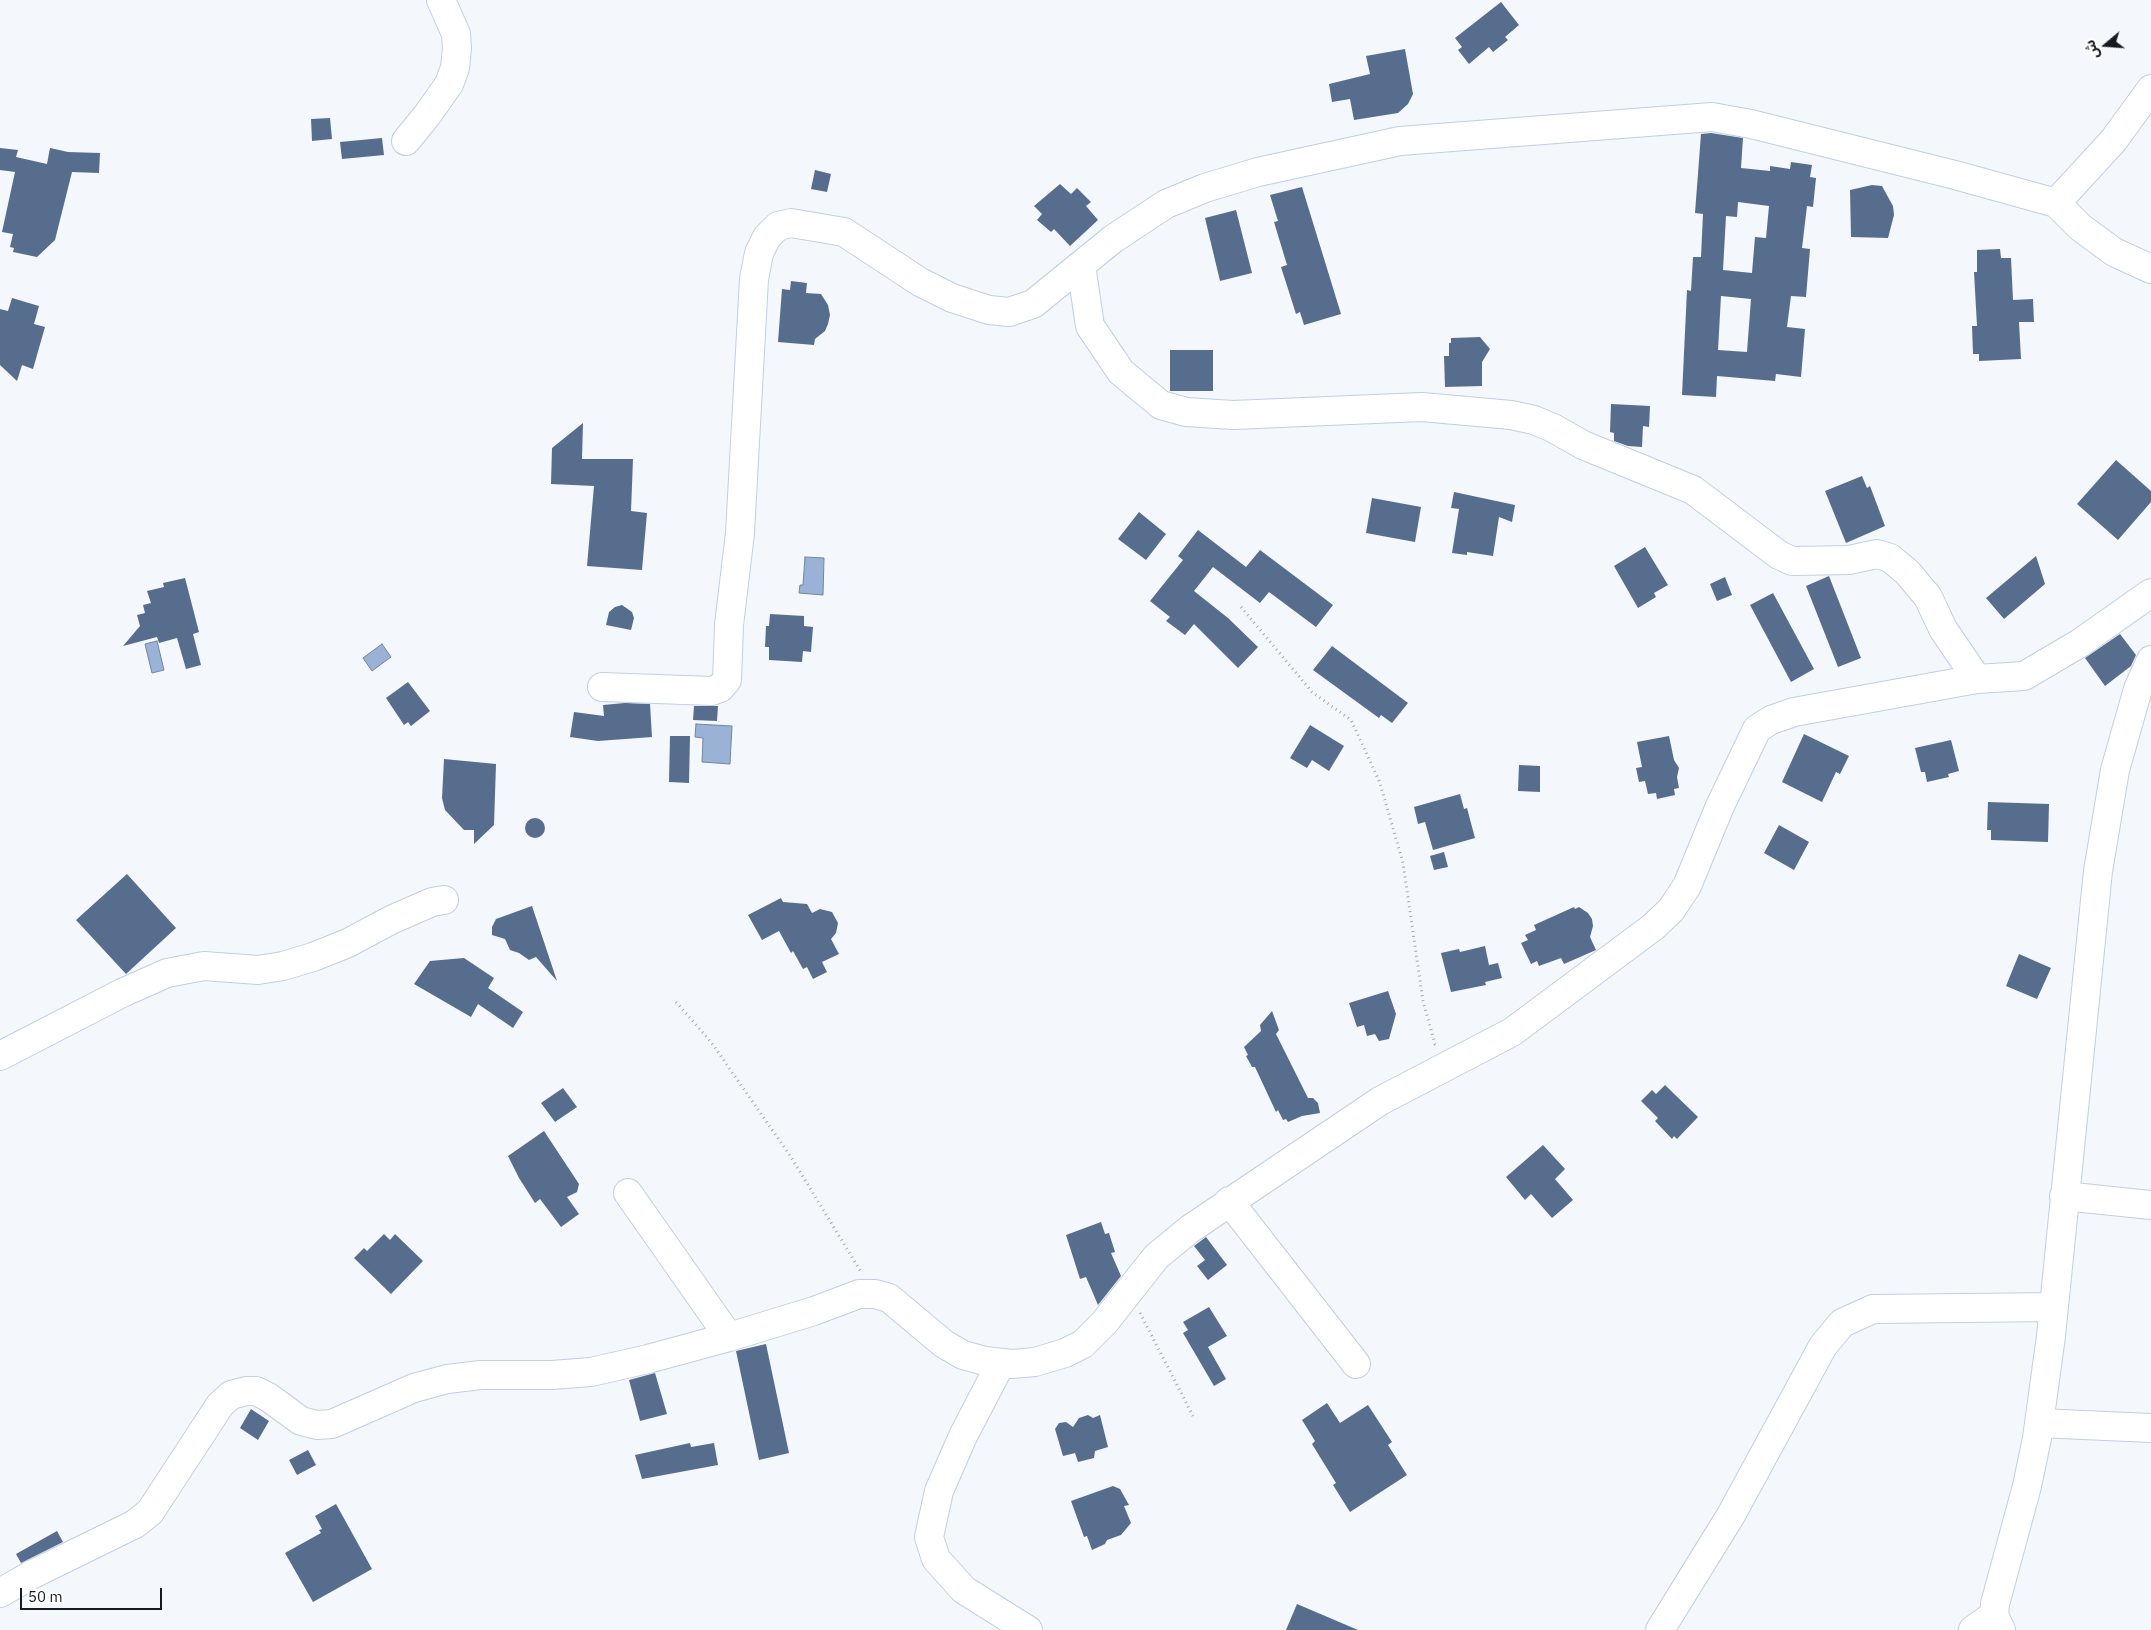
<!DOCTYPE html>
<meta charset="utf-8">
<style>
body{margin:0}
#map{position:relative;width:2151px;height:1630px;overflow:hidden;background:#f4f7fc;font-family:"IBM Plex Sans","Noto Sans Arabic",sans-serif}
canvas{display:block}
.north{position:absolute;left:2081px;top:20px;width:50px;height:50px;-webkit-text-stroke:4px #fff;paint-order:stroke;rotate:252deg;font-size:14px;font-weight:700;line-height:20px;text-align:center;color:#161b22}
.north::after{content:'';display:block;margin:auto;width:18px;height:22px;background:#161b22;clip-path:polygon(50% 0,100% 100%,50% 72%,0 100%)}
.scale{position:absolute;left:20px;top:1588px;width:142px;height:22px;box-sizing:border-box;border:2px solid #161b22;border-top:0;padding-left:6px;font-size:15px;line-height:18px;white-space:nowrap;color:#161b22;-webkit-text-stroke:4px #fff;paint-order:stroke}
</style>
<div id="map">
<canvas width="2151" height="1630"></canvas>
<div class="north">ش</div>
<div class="scale">50 m</div>
</div>
<script>
const ctx = document.querySelector('canvas').getContext('2d');
ctx.lineJoin = 'round';
function fillPath(path, color) { ctx.fillStyle = color; ctx.fill(path, 'evenodd'); }
const poly = rows => new Path2D(rows.map(r => 'M' + r).join(''));
function trace(path, color, width, dash) { ctx.strokeStyle = color; ctx.lineWidth = width; ctx.lineCap = dash ? 'butt' : 'round'; ctx.setLineDash(dash || []); ctx.stroke(path); }
const water = poly([
 [805,557,824,558,823,595,799,593,800,585,803,585,805,557],
 [157,641,164,670,152,673,145,644,157,641],
 [382,644,391,657,372,671,363,658,382,644],
 [696,724,732,726,730,764,702,762,703,738,695,737,696,724]
]);
fillPath(water, '#9ab2d5');
trace(water, '#72859f', 1);
fillPath(poly([
 [1501,2,1519,25,1505,37,1508,40,1493,52,1489,47,1469,64,1458,50,1462,47,1455,38],
 [1405,49,1413,94,1408,104,1398,113,1354,120,1350,99,1332,102,1329,84,1370,74,1366,56],
 [330,118,332,139,312,141,311,119],
 [1711,133,1743,138,1741,168,1770,171,1770,166,1790,169,1791,162,1812,165,1810,177,1816,178,1813,207,1807,206,1802,248,1810,249,1806,297,1791,296,1787,327,1805,329,1801,377,1776,374,1775,381,1717,376,1716,397,1682,395,1687,290,1691,291,1693,257,1701,257,1703,214,1695,213,1701,134],
 [1738,202,1769,206,1766,238,1755,237,1752,273,1723,270,1726,216,1737,217],
 [1721,296,1751,299,1747,352,1718,350],
 [382,138,384,155,342,159,340,142],
 [0,148,18,150,16,157,47,164,50,148,68,152,100,153,99,173,72,172,55,240,37,257,13,252,14,248,10,247,13,234,2,232,15,172,0,170],
 [815,170,831,174,827,192,811,189],
 [1060,184,1071,194,1077,188,1091,202,1086,206,1098,220,1070,246,1054,229,1051,232,1037,220,1042,214,1034,206],
 [1872,185,1882,186,1893,206,1894,215,1888,238,1851,237,1850,190],
 [1302,187,1341,314,1304,325,1300,312,1296,314,1281,267,1287,265,1274,222,1278,221,1270,195],
 [1236,210,1252,273,1220,281,1205,218],
 [2000,249,2001,258,2011,258,2013,300,2033,299,2034,322,2019,322,2021,359,1979,361,1979,354,1973,354,1972,326,1977,326,1974,272,1977,272,1977,250],
 [791,281,807,283,806,293,821,294,828,305,830,315,828,324,825,331,815,339,814,345,778,342,782,289,790,290],
 [12,298,39,306,34,324,45,327,33,369,22,365,17,381,0,365,0,309,8,311],
 [1480,337,1490,349,1482,362,1482,386,1445,387,1444,356,1449,356,1449,343,1451,343,1451,338],
 [1170,350,1213,350,1213,391,1170,391],
 [1611,404,1650,406,1649,427,1643,426,1642,447,1628,446,1614,441,1614,433,1610,432],
 [583,423,582,459,633,459,631,511,647,513,642,570,587,566,594,486,551,484,552,448],
 [2116,460,2151,491,2151,502,2118,540,2077,504],
 [1862,476,1867,488,1870,486,1885,526,1846,543,1825,491],
 [1454,492,1515,505,1512,522,1499,517,1493,556,1467,552,1467,555,1452,553,1459,509,1451,508],
 [1372,498,1421,507,1415,542,1366,533],
 [1139,512,1166,534,1146,560,1118,539],
 [1198,530,1246,567,1260,550,1333,605,1316,627,1269,592,1260,603,1213,567,1194,591,1228,618,1258,647,1238,668,1194,624,1185,635,1166,621,1170,617,1150,601,1183,560,1178,556],
 [1645,547,1668,585,1654,593,1656,597,1638,608,1614,566],
 [2036,556,2045,584,2004,619,1986,598],
 [1829,576,1861,658,1838,667,1806,586],
 [1725,577,1732,595,1717,601,1710,584],
 [185,578,199,632,193,634,201,665,186,669,177,638,159,643,157,637,123,646,140,626,137,615,145,613,143,605,151,603,147,591,164,587,163,583],
 [1773,593,1814,669,1791,682,1750,605],
 [622,605,632,612,634,618,631,630,606,625,609,612,615,607],
 [770,614,804,616,804,626,813,627,811,652,803,651,802,662,769,660,769,647,765,647,766,626,769,626],
 [2120,634,2136,655,2131,666,2105,686,2085,658],
 [1332,646,1408,703,1392,723,1381,715,1379,718,1313,670],
 [408,682,430,711,411,726,408,722,404,725,386,698],
 [625,703,650,704,652,737,598,741,570,737,574,712,604,716,603,705],
 [694,706,718,706,717,721,693,720],
 [1310,725,1344,746,1329,771,1312,760,1307,768,1290,758],
 [1804,734,1849,756,1840,774,1836,772,1822,802,1782,782],
 [670,736,690,736,689,783,669,782],
 [1669,736,1674,760,1679,768,1677,777,1679,788,1674,789,1675,795,1657,799,1656,793,1648,794,1645,781,1639,782,1636,768,1642,767,1637,742],
 [1951,740,1959,771,1948,774,1949,777,1927,782,1925,772,1921,772,1915,748],
 [444,759,496,764,494,825,474,844,474,830,464,830,445,810,442,798],
 [1519,765,1540,766,1540,792,1518,791],
 [1460,794,1464,809,1467,808,1475,838,1433,850,1425,822,1418,824,1414,807],
 [1988,802,2049,804,2048,842,1991,840,1991,830,1987,830],
 '525 828a10 10 0 1 1 20 0a10 10 0 1 1-20 0Z',
 [1779,825,1809,842,1794,870,1764,853],
 [1444,852,1448,867,1434,870,1430,856],
 [127,874,176,928,126,974,76,920],
 [781,898,783,902,807,904,812,913,820,909,832,912,838,923,836,933,831,939,839,954,822,962,827,972,813,979,807,967,803,969,793,951,791,953,779,931,762,940,748,915],
 [532,906,557,981,536,957,529,960,519,953,510,950,505,939,492,935,492,927,496,919],
 [1574,907,1575,909,1579,907,1588,913,1592,919,1593,926,1590,937,1596,950,1564,964,1561,958,1539,966,1537,961,1531,964,1521,943,1528,940,1525,935,1536,930,1534,925],
 [1485,946,1489,965,1498,963,1502,978,1485,982,1486,985,1451,992,1441,953,1459,949,1460,952],
 [2019,954,2051,968,2037,999,2006,986],
 [464,958,494,978,488,988,523,1012,513,1028,478,1004,471,1017,414,984,430,961],
 [1388,991,1396,1014,1389,1039,1379,1041,1375,1034,1367,1036,1364,1025,1357,1027,1349,1003],
 [1272,1011,1279,1030,1276,1034,1308,1098,1313,1098,1318,1103,1320,1113,1302,1116,1288,1122,1286,1119,1283,1120,1278,1110,1276,1112,1255,1067,1252,1067,1246,1056,1248,1055,1244,1047,1261,1031,1260,1025],
 [1665,1085,1698,1117,1677,1139,1674,1136,1672,1139,1655,1121,1658,1118,1641,1101,1652,1090,1656,1094],
 [563,1088,577,1107,555,1122,541,1103],
 [544,1131,579,1184,577,1192,567,1197,579,1214,561,1227,540,1199,535,1203,519,1178,508,1156],
 [1543,1145,1565,1169,1555,1179,1573,1200,1552,1218,1531,1194,1525,1200,1506,1177],
 [1101,1222,1105,1234,1109,1233,1115,1252,1111,1253,1121,1276,1098,1305,1086,1277,1080,1279,1066,1235],
 [384,1234,390,1240,395,1234,423,1261,391,1294,354,1258,364,1248,367,1251],
 [1206,1237,1227,1265,1208,1280,1197,1266,1205,1260,1194,1246],
 [1209,1307,1227,1336,1208,1347,1226,1379,1214,1386,1183,1333,1188,1330,1183,1322],
 [766,1344,789,1453,759,1460,736,1351],
 [655,1373,667,1414,640,1421,629,1380],
 [1327,1403,1340,1423,1368,1405,1392,1442,1388,1445,1407,1475,1350,1512,1333,1485,1336,1483,1312,1444,1315,1441,1302,1420],
 [251,1409,269,1421,258,1440,240,1428],
 [1088,1415,1093,1418,1100,1415,1108,1447,1095,1451,1094,1458,1078,1462,1075,1453,1063,1456,1055,1429,1059,1423,1066,1422,1073,1427,1079,1418],
 [690,1443,691,1447,714,1443,718,1465,642,1479,635,1455],
 [308,1450,316,1465,297,1475,289,1460],
 [1113,1486,1120,1489,1129,1505,1124,1506,1131,1523,1121,1535,1107,1540,1105,1544,1092,1550,1087,1536,1084,1537,1071,1501],
 [336,1504,372,1569,313,1602,285,1553,321,1533,319,1530,322,1529,315,1516],
 [57,1531,63,1542,21,1563,16,1554],
 [1297,1604,1358,1630,1286,1630]
]), '#576d8d');
const minor = poly([
 [406,141,428,114,449,84,455,68,457,48,456,34,441,0],
 [2056,203,2113,141,2151,89],
 [1081,265,1090,326,1121,372,1161,405,1186,412,1233,415,1422,407,1511,415,1534,420,1553,428,1583,445,1693,490,1779,555,1792,561,1849,560,1877,554,1890,558,1907,572,1928,597,1943,629,1977,679],
 [602,687,712,691,720,688,727,680,729,625,740,533,754,279,759,253,767,237,778,226,791,223,844,232,920,282,952,298,989,310,1009,312,1033,304,1113,239,1166,204,1205,188,1258,172,1400,141,1712,117,1751,124,1955,175,2056,203,2080,227,2114,252,2151,269],
 [0,1056,122,993,167,973,204,966,258,970,283,966,313,957,348,943,391,920,432,902,444,900],
 [628,1193,729,1337],
 [2064,1196,2151,1205],
 [1229,1201,1356,1364],
 [1001,1363,963,1436,939,1491,929,1537,936,1559,964,1590,1028,1630],
 [2039,1423,2151,1428],
 [0,1593,33,1574,135,1524,150,1512,220,1405,231,1395,246,1391,256,1391,268,1397,301,1421,317,1425,332,1424,414,1388,447,1379,481,1375,552,1375,591,1372,648,1359,729,1337,814,1311,859,1294,875,1294,889,1298,944,1344,963,1355,985,1361,1012,1364,1035,1362,1065,1353,1083,1344,1104,1323,1156,1257,1190,1229,1380,1101,1512,1032,1653,927,1671,910,1687,886,1720,806,1757,729,1771,720,1794,712,1977,679,2024,676,2080,643,2151,593],
 [1660,1630,1731,1515,1823,1346,1842,1323,1873,1309,2053,1307],
 [1973,1630,1994,1615],
 [2001,1630,1994,1615,1995,1604,2027,1486,2037,1438,2051,1336,2098,871,2115,770,2138,689,2151,660]
]);
trace(minor, '#c1cfe3', 30);
trace(poly([
 [1241,607,1312,692,1351,720,1380,783,1403,863,1423,1001,1435,1044,1439,1045],
 [676,1002,711,1042,791,1157,861,1272],
 [1140,1313,1193,1416]
]), '#a5a9ae', 3, [1, 4]);
trace(minor, '#fff', 28);
</script>
